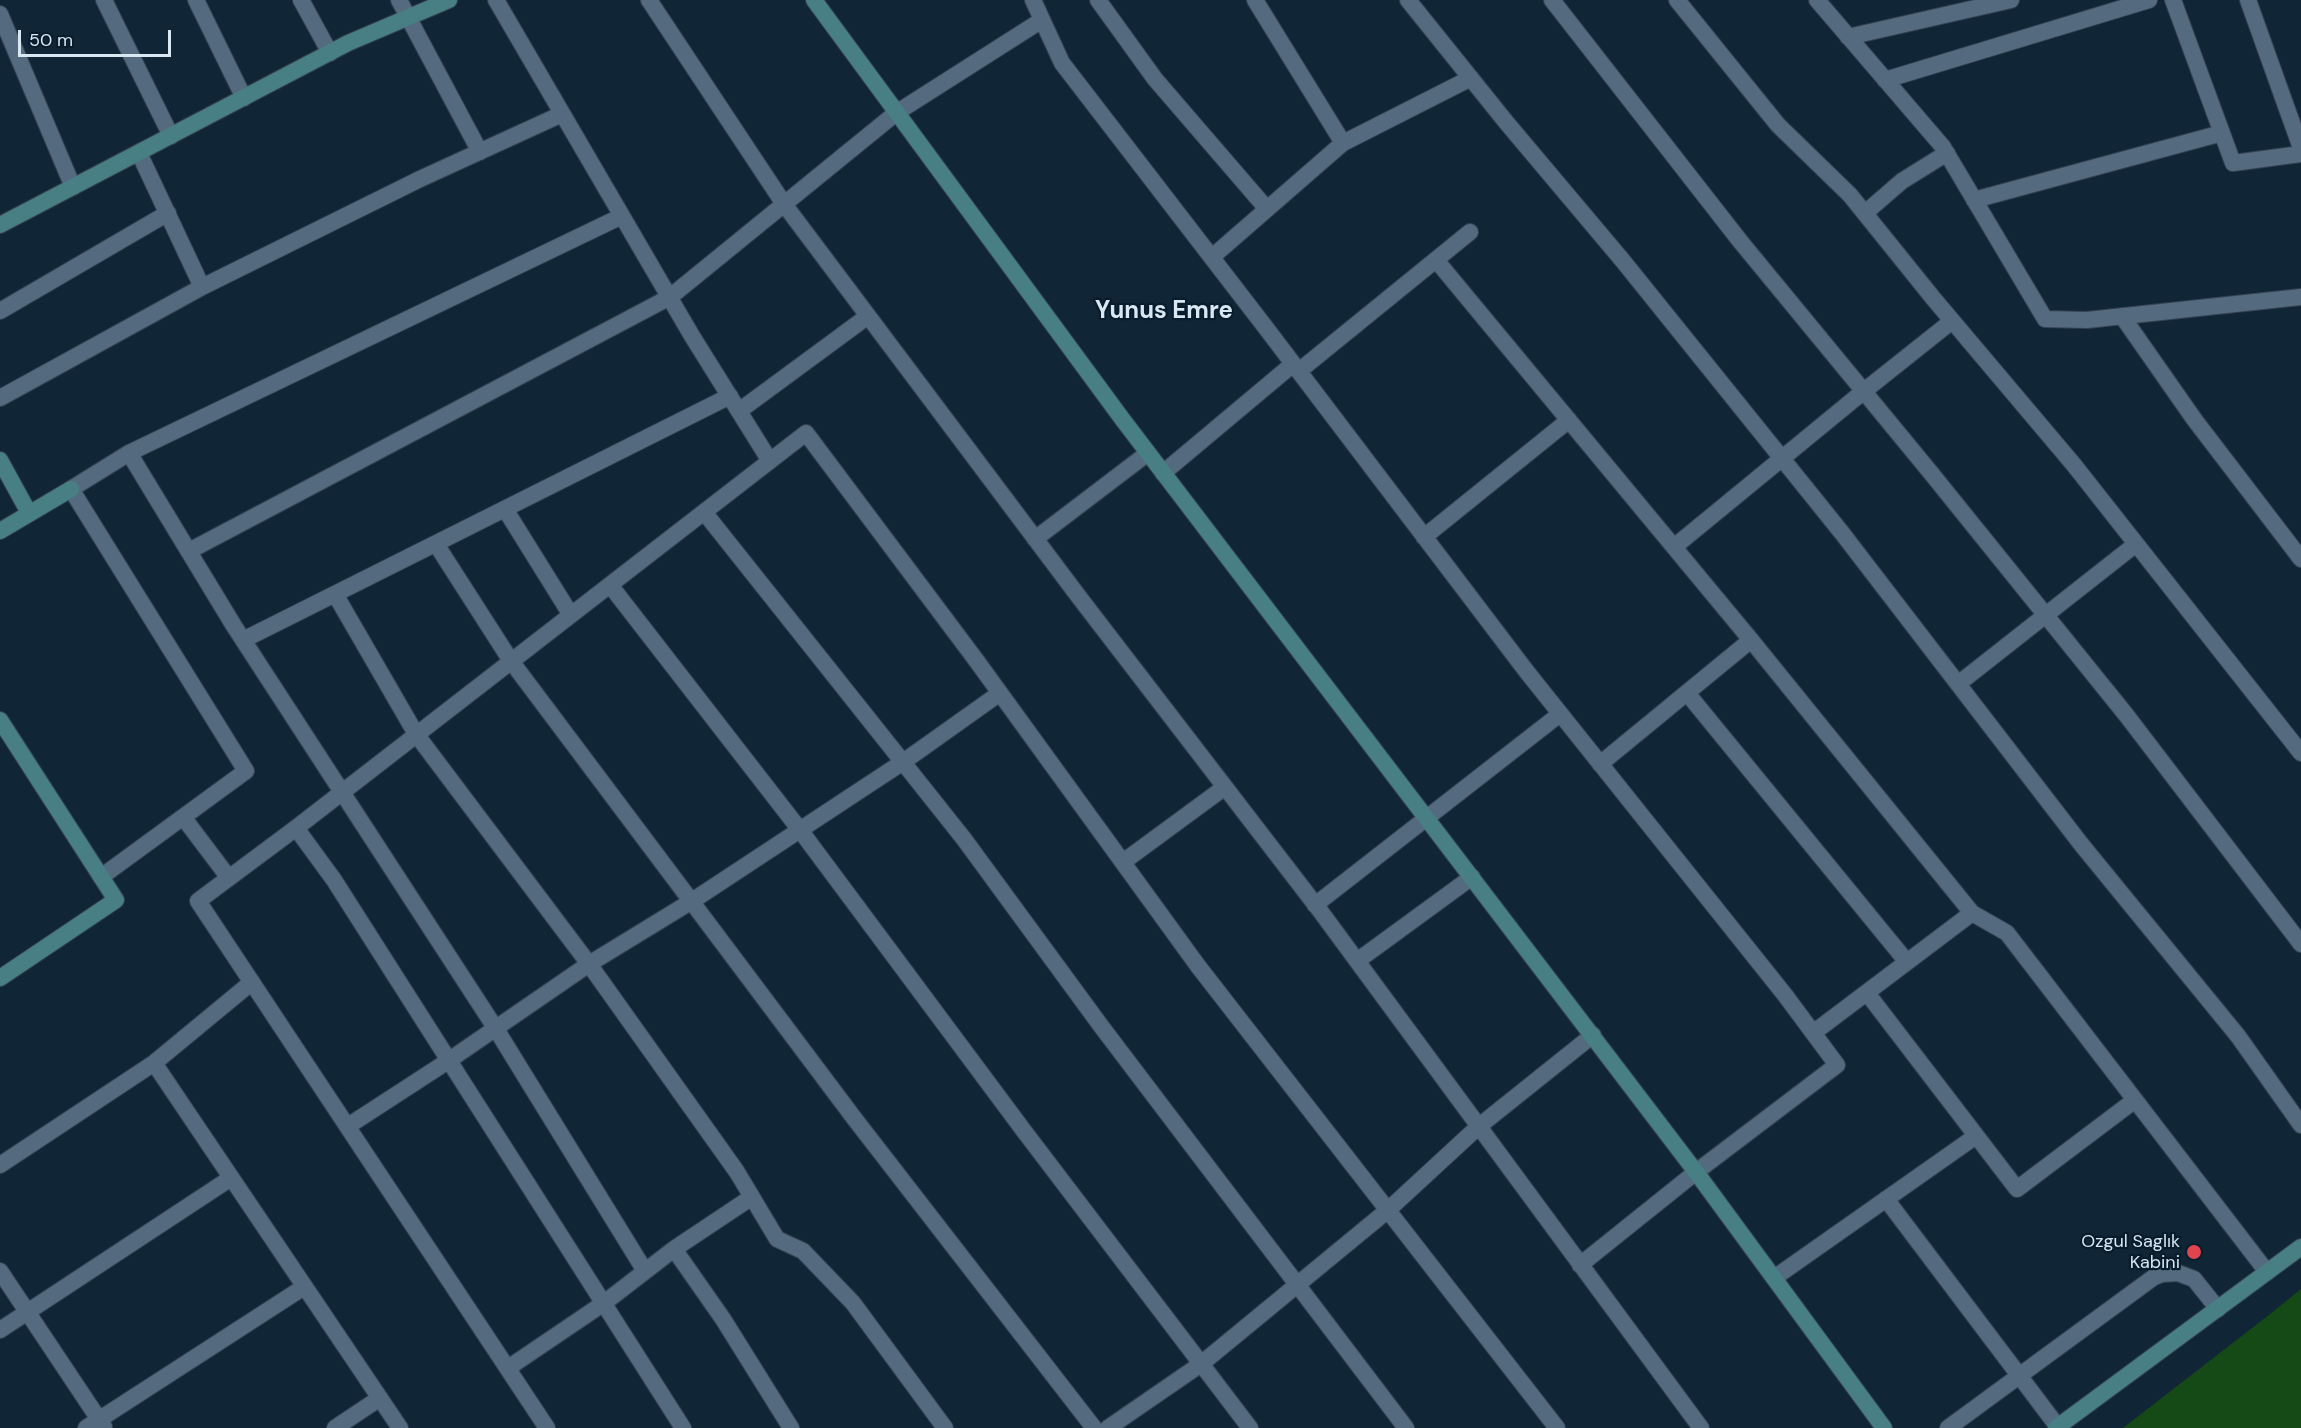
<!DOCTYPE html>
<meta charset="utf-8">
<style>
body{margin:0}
#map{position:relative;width:2301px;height:1428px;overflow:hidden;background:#102637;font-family:"DM Sans",sans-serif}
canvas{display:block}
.scale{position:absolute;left:18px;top:30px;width:153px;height:27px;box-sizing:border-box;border:3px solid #d9e7f2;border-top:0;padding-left:8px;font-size:18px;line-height:21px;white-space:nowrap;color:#d9e7f2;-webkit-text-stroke:4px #071c2d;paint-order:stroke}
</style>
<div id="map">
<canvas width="2301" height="1428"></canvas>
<div class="scale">50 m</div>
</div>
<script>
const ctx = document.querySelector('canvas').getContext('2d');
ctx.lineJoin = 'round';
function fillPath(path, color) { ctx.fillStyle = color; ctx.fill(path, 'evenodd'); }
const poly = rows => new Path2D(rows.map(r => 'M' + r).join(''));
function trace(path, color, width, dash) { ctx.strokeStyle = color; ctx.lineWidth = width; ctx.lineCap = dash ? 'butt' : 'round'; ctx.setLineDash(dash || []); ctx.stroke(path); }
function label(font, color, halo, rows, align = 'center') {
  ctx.font = font + ' "DM Sans",sans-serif'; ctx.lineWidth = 4.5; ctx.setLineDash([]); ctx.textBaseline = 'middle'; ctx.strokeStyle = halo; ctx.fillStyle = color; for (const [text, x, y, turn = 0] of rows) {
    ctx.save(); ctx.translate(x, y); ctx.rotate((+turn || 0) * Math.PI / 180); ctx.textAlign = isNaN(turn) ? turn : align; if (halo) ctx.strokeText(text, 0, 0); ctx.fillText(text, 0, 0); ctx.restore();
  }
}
fillPath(poly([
 [2301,1289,2301,1428,2123,1428,2274,1311]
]), '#154a16');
const minor = poly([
 [104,0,171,136],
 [196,0,244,98],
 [301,0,330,53],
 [399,0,480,152],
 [496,0,692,336,770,461],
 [649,0,784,204,1079,597,1321,912,1701,1428],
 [1033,0,1062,63,1266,328,1527,672,1785,995,1837,1065,1696,1172,1580,1265],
 [1098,0,1155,79,1267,209],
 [1255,0,1343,143],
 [1408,0,1506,122,1623,261,1842,533,2081,844,2238,1036,2301,1125],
 [1552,0,1740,241,1931,473,2127,716,2301,944],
 [1677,0,1778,125,1850,195,1933,298,2074,465,2301,753],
 [1817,0,1943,147,2045,319,2087,320,2301,297],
 [2173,0,2233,163,2301,154],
 [2248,0,2301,148],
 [0,14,73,187],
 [1848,37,2011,0],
 [1885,80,2149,0],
 [139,153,202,287],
 [1974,200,2222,133],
 [1865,213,1902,181,1947,153],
 [1212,257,1343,143,1471,78],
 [1436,260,1751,640,1972,913,2007,933,2267,1272],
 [0,311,168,213],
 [2122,316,2194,419,2301,559],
 [1299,371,1470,232],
 [0,398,202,287,420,179,562,114],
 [739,411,868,316],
 [129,453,234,626,496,1029,645,1271],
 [1163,473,1293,364],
 [505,509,571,615],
 [704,512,964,839,1101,1026,1406,1428],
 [1424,537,1569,420],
 [1035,539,1148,453],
 [436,544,511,661,854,1118,1094,1428],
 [1674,547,1864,391,1952,321],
 [189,551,670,297,896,113,1042,20],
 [610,585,800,830,1024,1131,1250,1428],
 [335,594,416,734,589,964,737,1172,777,1239,803,1251,853,1303,945,1428],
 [243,640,730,396],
 [1958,684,2136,544],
 [1687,693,1907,962],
 [1600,764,1751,640],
 [183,817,229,878],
 [296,828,334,880,683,1428],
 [1123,862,1225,787],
 [101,877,246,771,71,489,129,453,622,216],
 [1315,905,1560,714],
 [1357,961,1472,877],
 [1867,993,2017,1189,2135,1100],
 [1813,1033,1972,913],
 [154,1063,400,1428],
 [348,1126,448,1061,589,964,692,901,903,762,1000,693],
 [0,1165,154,1063,252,982],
 [1886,1199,2058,1427],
 [674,1249,723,1319,791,1428],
 [0,1271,104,1427],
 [1774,1278,1976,1136],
 [0,1330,231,1178],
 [508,1368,604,1303,674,1249,752,1197],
 [86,1428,304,1287],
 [335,1428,380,1398],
 [547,1428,198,901,296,828,806,433,976,660,1198,966,1557,1428],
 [1108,1428,1201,1364,1388,1210,1478,1127,1593,1035],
 [1948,1428,2154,1277,2162,1274,2178,1273,2194,1279,2218,1309]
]);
const secondary = poly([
 [814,0,1123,420,1696,1172,1884,1428],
 [0,225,348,43,449,0],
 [0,460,29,513],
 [0,531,71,489],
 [0,720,116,900,0,978],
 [2056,1428,2301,1247]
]);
trace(minor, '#344251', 18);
trace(secondary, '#344251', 18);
trace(minor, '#536a7f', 16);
trace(secondary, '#487f85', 16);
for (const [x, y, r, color] of [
 [2194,1252,8,"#e0444e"]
]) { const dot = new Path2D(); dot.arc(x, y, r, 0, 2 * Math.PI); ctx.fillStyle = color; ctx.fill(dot); trace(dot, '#071c2d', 2); }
label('18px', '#d9e7f2', '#071c2d', [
 ["Ozgul Saglık",2180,1242],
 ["Kabini",2180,1263]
], 'right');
label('bold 24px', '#d9e7f2', '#071c2d', [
 ["Yunus Emre",1164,312]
]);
</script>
